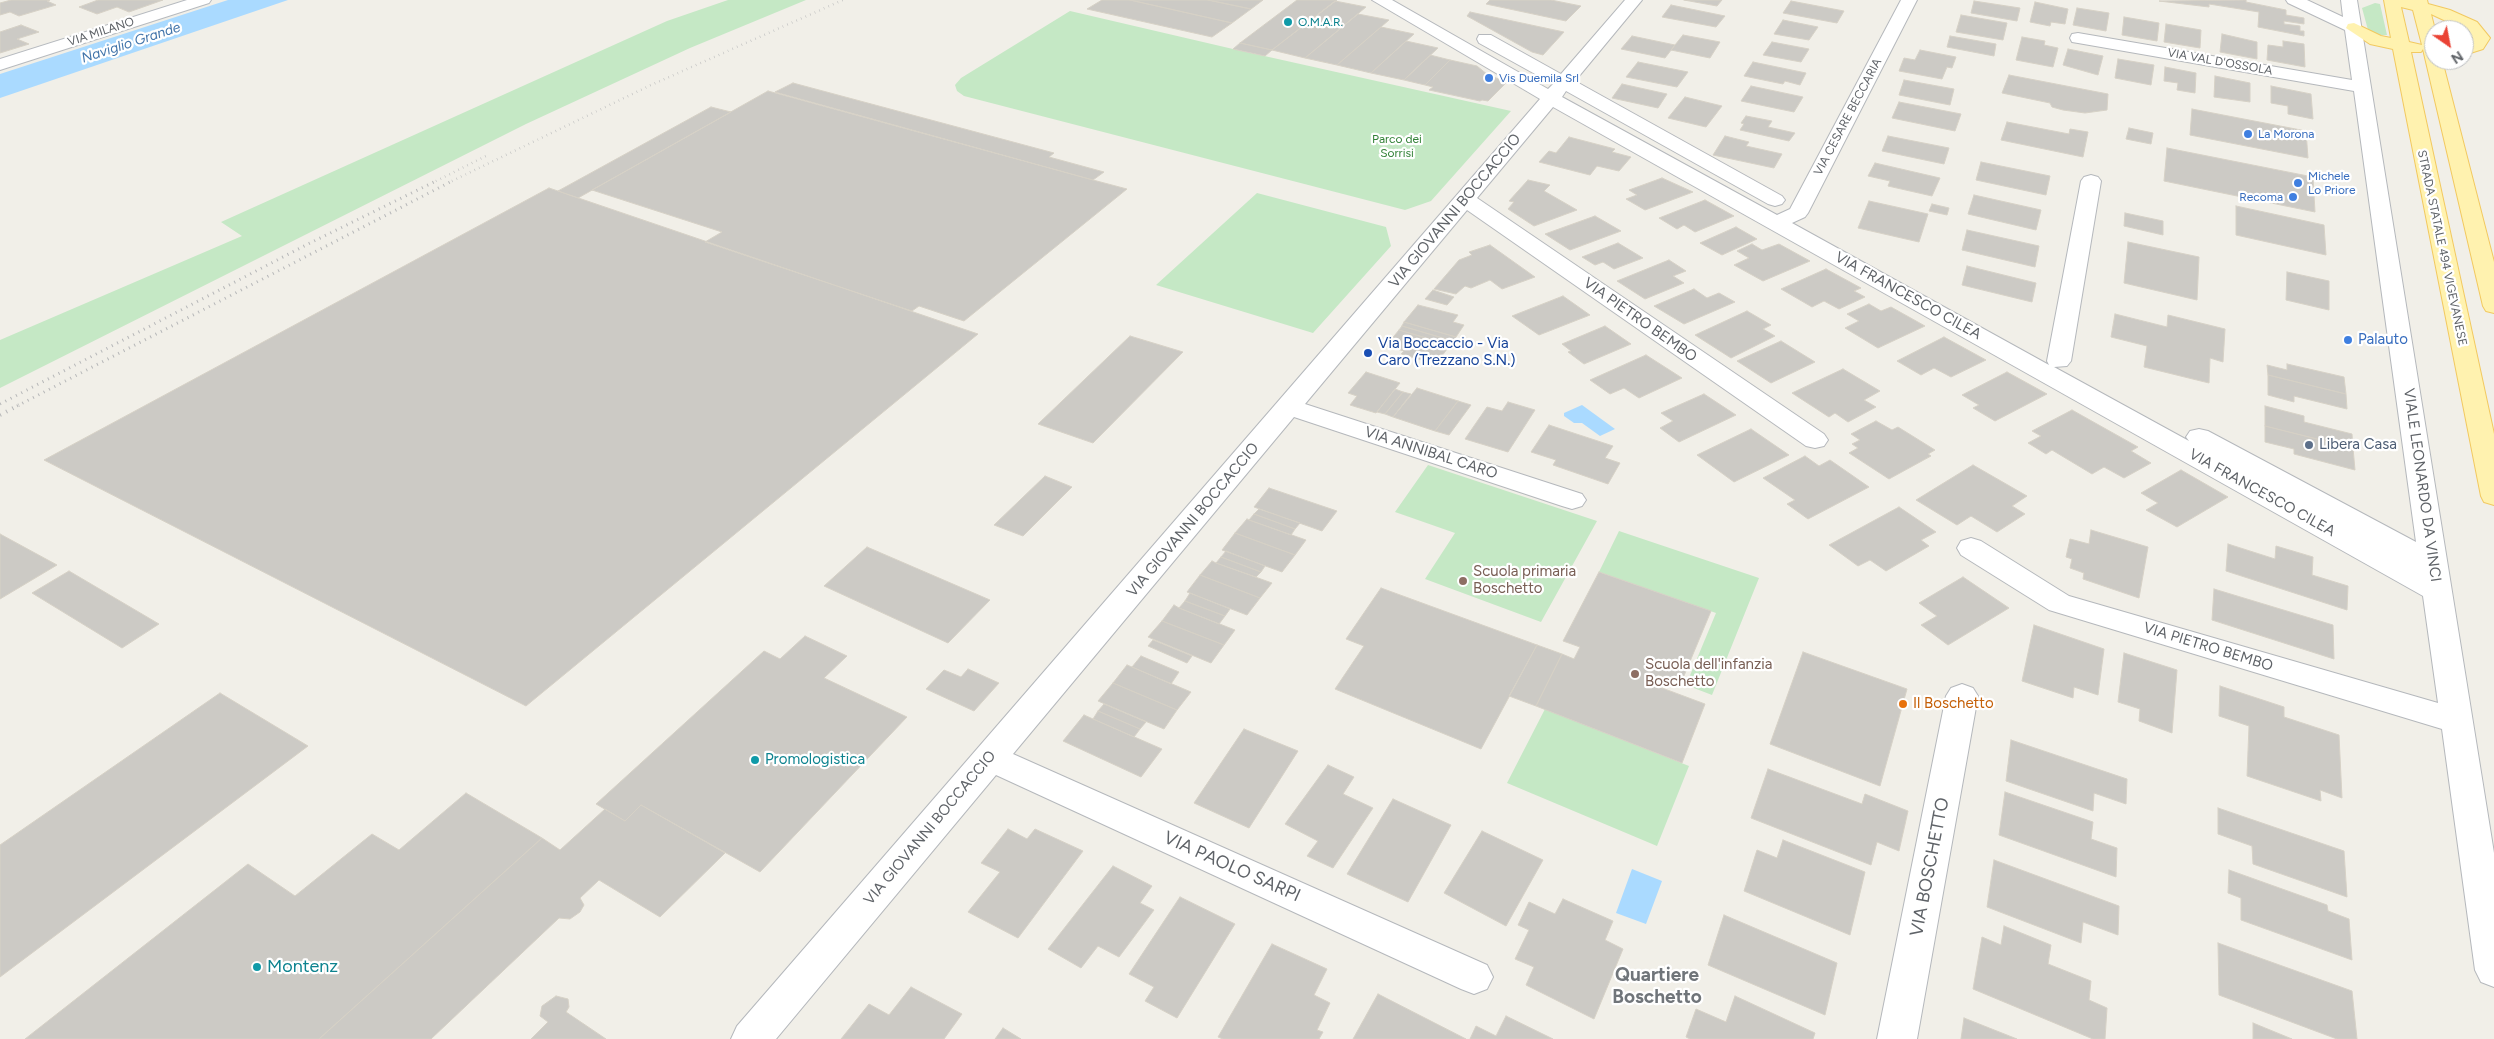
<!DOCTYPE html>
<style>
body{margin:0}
#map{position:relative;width:2494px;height:1039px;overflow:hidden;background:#f1efe8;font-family:Figtree,sans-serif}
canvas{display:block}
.north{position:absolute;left:2424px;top:20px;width:50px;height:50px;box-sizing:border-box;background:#fff;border:1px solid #bfc1c3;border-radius:50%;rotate:147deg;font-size:14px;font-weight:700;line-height:20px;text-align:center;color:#5f6368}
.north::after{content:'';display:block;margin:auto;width:18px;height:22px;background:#ea4335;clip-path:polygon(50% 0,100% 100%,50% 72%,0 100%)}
</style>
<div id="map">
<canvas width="2494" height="1039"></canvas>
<div class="north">N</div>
</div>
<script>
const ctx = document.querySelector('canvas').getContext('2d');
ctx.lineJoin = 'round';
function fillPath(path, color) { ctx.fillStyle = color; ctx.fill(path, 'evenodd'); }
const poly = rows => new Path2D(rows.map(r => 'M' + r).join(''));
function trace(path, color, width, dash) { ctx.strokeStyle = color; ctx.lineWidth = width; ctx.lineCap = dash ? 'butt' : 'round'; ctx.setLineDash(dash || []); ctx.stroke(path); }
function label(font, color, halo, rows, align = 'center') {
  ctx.font = font + ' Figtree,sans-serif'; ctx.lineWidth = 4.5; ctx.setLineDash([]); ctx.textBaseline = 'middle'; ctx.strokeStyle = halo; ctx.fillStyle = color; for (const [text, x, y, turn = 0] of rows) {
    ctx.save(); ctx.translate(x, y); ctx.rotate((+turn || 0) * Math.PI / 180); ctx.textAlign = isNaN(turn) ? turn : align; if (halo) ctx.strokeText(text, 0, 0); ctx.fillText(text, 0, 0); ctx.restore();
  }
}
fillPath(poly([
 [728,0,806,0,690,48,526,124,0,388,0,340,242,236,221,222,667,21],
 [2375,3,2380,4,2387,35,2374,35,2368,30,2362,8],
 [1070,11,1233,49,1511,111,1431,201,1405,210,964,96,957,91,955,85,961,78],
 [1257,193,1386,227,1391,246,1313,333,1156,285],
 [1428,465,1597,521,1541,622,1425,579,1455,533,1395,512],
 [1619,531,1759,578,1712,695,1686,685,1716,613,1599,572],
 [1545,709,1689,766,1657,846,1507,783]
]), '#c5e8c5');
fillPath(poly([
 [228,0,288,0,0,98,0,74],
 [1582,405,1615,429,1600,436,1582,423,1574,423,1564,416,1564,413],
 [1632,869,1662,881,1646,924,1616,913]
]), '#aadaff');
const building = poly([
 [11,0,50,0,47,1,56,5,19,16,10,12,0,15,0,3,11,0],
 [98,0,163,0,129,12,117,7,97,14,79,7,98,0],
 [1102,0,1130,0,1232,23,1212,37,1087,9,1102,0],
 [1130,0,1208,0,1251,9,1232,23,1130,0],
 [1208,0,1263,0,1251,9,1208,0],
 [1297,0,1337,0,1272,50,1240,43,1297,0],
 [1490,0,1551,0,1581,6,1566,21,1486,4,1490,0],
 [1684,0,1722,0,1717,6,1684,0],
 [2246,0,2246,2,2286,10,2286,15,2304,18,2304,24,2284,21,2284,24,2300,26,2300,31,2304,31,2304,36,2258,27,2259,12,2209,4,2209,7,2159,1,2246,0],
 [1335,1,1366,7,1305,58,1272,50,1335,1],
 [1791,1,1844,11,1837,23,1783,13,1791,1],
 [1974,1,2020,8,2017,21,1971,13,1974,1],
 [2035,2,2068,9,2065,24,2051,22,2050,26,2030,22,2035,2],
 [1671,5,1725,16,1716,27,1662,17,1671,5],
 [2077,8,2109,13,2106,31,2073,25,2077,8],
 [1470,12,1564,32,1543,55,1532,52,1467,16,1470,12],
 [1358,14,1389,20,1337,65,1305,58,1358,14],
 [1961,15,2007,23,2003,40,1956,32,1961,15],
 [2124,17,2159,23,2157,41,2122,35,2124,17],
 [1783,20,1818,27,1809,40,1774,34,1783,20],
 [2166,24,2201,30,2200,48,2164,42,2166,24],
 [21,25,39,32,17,39,29,44,0,53,0,32,21,25],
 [1381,27,1414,34,1371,73,1337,65,1381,27],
 [2222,34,2257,42,2257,59,2220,52,2222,34],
 [1683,35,1720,42,1710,58,1671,50,1683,35],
 [1632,36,1675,45,1665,58,1621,49,1632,36],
 [1950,36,1996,44,1994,56,1947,47,1950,36],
 [2022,37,2045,41,2044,45,2058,48,2053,67,2016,60,2022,37],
 [1406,41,1438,48,1404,80,1371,73,1406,41],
 [2283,41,2304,44,2305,67,2267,60,2268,45,2283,47,2283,41],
 [1772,42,1809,49,1801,62,1763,55,1772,42],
 [1240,43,1272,50,1265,56,1233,49,1240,43],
 [2068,49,2103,56,2098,75,2063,65,2068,49],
 [1920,50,1956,57,1952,68,1947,67,1942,79,1899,71,1904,58,1915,60,1920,50],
 [1430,55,1450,60,1425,85,1404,80,1430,55],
 [2118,59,2154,65,2151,85,2115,78,2118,59],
 [1450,60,1477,66,1488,75,1507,82,1488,101,1482,100,1480,101,1429,90,1433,87,1425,85,1450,60],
 [1638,62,1688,72,1677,87,1626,77,1638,62],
 [1753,62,1806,73,1800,85,1785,81,1783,84,1744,76,1753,62],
 [2165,67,2196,73,2195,93,2177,90,2178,83,2164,81,2165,67],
 [2009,75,2108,94,2107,110,2085,113,2063,110,2052,107,2050,103,2002,93,2009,75],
 [2215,76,2250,83,2250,102,2214,97,2215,76],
 [1904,80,1954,89,1950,105,1899,95,1904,80],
 [793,83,1054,153,1049,157,1104,172,1093,180,775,92,793,83],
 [1622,84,1667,94,1658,108,1612,98,1622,84],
 [1751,86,1803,97,1794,112,1741,101,1751,86],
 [2271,86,2311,94,2313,119,2288,114,2288,106,2271,103,2271,86],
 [768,91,1093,180,1127,189,964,321,919,306,912,311,705,242,722,232,592,190,768,91],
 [1685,97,1722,106,1706,127,1668,118,1685,97],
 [1899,102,1961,114,1955,131,1892,118,1899,102],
 [711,107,731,112,578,198,558,191,711,107],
 [2192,109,2306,131,2308,158,2190,135,2192,109],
 [1746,116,1772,121,1768,127,1795,133,1789,141,1740,130,1744,124,1741,123,1746,116],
 [2007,122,2069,134,2070,129,2088,132,2083,157,2001,140,2007,122],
 [2129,128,2153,133,2151,144,2126,139,2129,128],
 [1725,136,1749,142,1746,146,1782,154,1774,168,1713,155,1725,136],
 [1888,136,1949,148,1944,164,1882,151,1888,136],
 [1569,137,1615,149,1612,152,1631,157,1619,171,1597,166,1590,175,1539,162,1549,151,1556,153,1569,137],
 [2167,148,2313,177,2315,212,2164,181,2167,148],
 [1981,162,2050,176,2046,195,1976,180,1981,162],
 [1875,163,1940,178,1932,196,1888,186,1890,181,1868,176,1875,163],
 [1662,178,1693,192,1645,210,1626,199,1637,195,1629,190,1662,178],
 [1528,180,1550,185,1544,191,1577,210,1534,226,1508,209,1514,202,1509,201,1528,180],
 [549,188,978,334,526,706,44,460,549,188],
 [1974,195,2041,210,2036,230,1968,214,1974,195],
 [1705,200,1734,216,1695,232,1684,225,1677,229,1659,218,1705,200],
 [1869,201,1928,214,1919,242,1858,228,1869,201],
 [1932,204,1949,208,1947,215,1929,211,1932,204],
 [2236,206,2324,225,2326,255,2236,235,2236,206],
 [2125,213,2163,221,2163,235,2124,226,2125,213],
 [1595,216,1621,231,1570,250,1545,234,1595,216],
 [1736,227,1757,239,1722,255,1700,243,1736,227],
 [1967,230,2039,246,2035,267,1962,250,1967,230],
 [2128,242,2199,257,2197,300,2124,283,2128,242],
 [1618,243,1643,258,1614,269,1603,262,1595,265,1582,257,1618,243],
 [1752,244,1762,250,1779,244,1810,261,1763,281,1734,265,1749,258,1737,251,1752,244],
 [1490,245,1535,277,1502,289,1490,280,1471,288,1465,286,1456,294,1434,289,1459,260,1472,255,1469,252,1490,245],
 [1669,260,1686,271,1673,276,1684,283,1645,299,1617,281,1669,260],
 [1967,266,2036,283,2032,302,1962,285,1967,266],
 [1826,269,1861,288,1854,291,1865,297,1839,309,1824,301,1812,307,1781,289,1826,269],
 [2287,272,2329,281,2329,310,2286,300,2287,272],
 [1694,289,1707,298,1719,293,1735,302,1684,324,1654,306,1694,289],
 [1433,290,1454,297,1447,305,1425,299,1433,290],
 [1563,296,1590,315,1539,335,1512,316,1563,296],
 [1869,304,1881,311,1891,307,1925,326,1878,348,1845,328,1859,321,1847,314,1869,304],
 [1418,305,1458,315,1453,322,1464,325,1456,337,1404,322,1418,305],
 [1747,311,1771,325,1763,329,1775,336,1731,358,1695,335,1747,311],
 [2115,314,2167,327,2168,315,2225,329,2223,362,2210,358,2209,383,2144,367,2147,346,2111,337,2115,314],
 [1404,322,1456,337,1453,341,1402,326,1404,322],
 [1402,326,1453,341,1450,345,1399,330,1402,326],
 [1605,326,1631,344,1584,364,1568,352,1571,351,1562,344,1605,326],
 [1399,330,1450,345,1436,364,1401,354,1404,351,1386,346,1399,330],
 [1130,336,1183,352,1093,443,1038,424,1130,336],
 [1944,337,1986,360,1951,377,1934,368,1921,375,1897,361,1944,337],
 [1781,341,1815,362,1771,383,1737,361,1781,341],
 [1646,355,1682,378,1639,398,1624,388,1610,394,1590,380,1646,355],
 [2287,364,2344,377,2346,394,2268,375,2267,365,2287,370,2287,364],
 [1843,369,1880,391,1864,400,1876,407,1848,422,1835,413,1829,417,1792,393,1843,369],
 [1366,372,1400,383,1376,413,1350,405,1357,396,1348,393,1366,372],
 [2007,372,2047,394,1995,421,1973,408,1979,405,1962,395,2007,372],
 [2268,375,2346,394,2347,409,2294,396,2294,402,2268,395,2268,375],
 [1417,388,1458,401,1435,431,1393,417,1417,388],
 [1395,389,1403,392,1385,414,1377,412,1395,389],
 [1403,392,1411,394,1393,417,1385,414,1403,392],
 [1704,394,1736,415,1679,442,1660,428,1673,421,1661,413,1704,394],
 [1458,401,1471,405,1449,435,1435,431,1458,401],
 [1508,402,1535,410,1508,452,1465,439,1487,407,1502,411,1508,402],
 [2265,406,2304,416,2304,422,2352,434,2353,448,2265,426,2265,406],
 [2072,410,2138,447,2131,451,2151,463,2124,478,2104,467,2092,474,2052,450,2046,454,2028,443,2041,436,2032,431,2072,410],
 [1876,421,1892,430,1898,427,1935,450,1928,454,1931,456,1889,479,1849,453,1858,448,1852,444,1860,440,1851,434,1876,421],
 [1549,425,1613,446,1605,458,1620,463,1608,484,1553,465,1556,460,1531,452,1549,425],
 [2265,426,2353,448,2355,470,2294,454,2294,449,2265,442,2265,426],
 [1751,429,1789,455,1734,482,1697,455,1751,429],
 [1805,456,1819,466,1830,460,1869,487,1808,519,1787,504,1795,500,1763,478,1805,456],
 [1973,465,2027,496,2012,506,2025,514,1997,532,1971,516,1957,525,1916,500,1973,465],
 [2181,470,2228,497,2177,527,2146,510,2158,503,2141,493,2181,470],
 [1045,476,1072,487,1023,536,994,525,1045,476],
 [1269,488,1337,511,1322,531,1254,507,1269,488],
 [1899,507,1936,532,1921,540,1929,546,1886,571,1870,560,1858,566,1829,545,1899,507],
 [1259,509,1300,523,1295,529,1254,514,1259,509],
 [1254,514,1295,529,1291,535,1249,520,1254,514],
 [1247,519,1249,520,1306,540,1295,555,1235,533,1247,519],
 [2091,530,2148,547,2139,598,2083,579,2084,573,2070,568,2072,559,2066,557,2070,539,2089,544,2091,530],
 [1235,533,1295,555,1282,572,1222,550,1235,533],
 [0,534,57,565,0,599,0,534],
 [2228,544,2275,559,2276,546,2313,557,2312,575,2348,586,2347,610,2226,571,2228,544],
 [867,547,990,600,948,643,824,586,867,547],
 [1226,551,1265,566,1261,572,1221,557,1226,551],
 [1221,557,1261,572,1256,577,1216,563,1221,557],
 [1212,561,1216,563,1272,583,1260,598,1200,575,1212,561],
 [69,571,159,624,122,648,32,593,69,571],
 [1599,572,1711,611,1681,683,1658,675,1654,685,1705,704,1682,763,1536,706,1562,654,1574,659,1580,647,1563,641,1599,572],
 [1200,575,1260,598,1247,615,1187,592,1200,575],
 [1963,577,2009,608,1948,645,1921,625,1937,616,1919,603,1963,577],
 [1381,588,1537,645,1481,749,1335,689,1364,646,1346,639,1381,588],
 [2214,589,2333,625,2334,659,2212,620,2214,589],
 [1190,593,1230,609,1225,616,1185,601,1190,593],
 [1185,601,1225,616,1219,624,1179,608,1185,601],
 [1174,605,1179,608,1235,630,1224,645,1162,621,1174,605],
 [1162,621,1224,645,1211,663,1148,637,1162,621],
 [2034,625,2104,649,2098,695,2074,687,2073,698,2022,681,2034,625],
 [805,636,847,656,824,678,907,717,760,872,641,805,625,821,596,804,764,651,780,659,805,636],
 [1153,640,1192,656,1187,663,1148,646,1153,640],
 [1537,645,1562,654,1536,706,1509,696,1537,645],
 [1803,652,1907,689,1880,786,1770,744,1803,652],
 [2124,653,2177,670,2172,733,2139,721,2140,709,2118,702,2124,653],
 [1141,656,1179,672,1171,684,1132,667,1141,656],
 [1127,665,1132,667,1191,692,1177,710,1113,683,1127,665],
 [968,669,999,683,974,711,926,689,944,670,961,677,968,669],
 [1113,683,1177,710,1164,729,1098,701,1113,683],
 [2220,686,2284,707,2284,717,2339,735,2342,798,2320,790,2321,801,2247,776,2249,726,2219,716,2220,686],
 [220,693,308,746,0,977,0,845,220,693],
 [1104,704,1146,722,1140,729,1098,711,1104,704],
 [1098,711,1140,729,1134,737,1093,719,1098,711],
 [1084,715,1093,719,1162,749,1141,777,1063,741,1084,715],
 [1244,729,1298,751,1249,828,1194,803,1244,729],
 [2011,740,2127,779,2126,804,2094,793,2093,811,2006,781,2011,740],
 [1328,765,1354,777,1343,794,1373,808,1333,868,1307,856,1318,841,1285,824,1328,765],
 [1768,769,1862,804,1865,794,1908,811,1899,851,1877,842,1871,865,1751,818,1768,769],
 [2005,792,2093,822,2091,839,2117,848,2116,877,1999,835,2005,792],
 [466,793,542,838,319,1039,25,1039,248,864,295,896,372,834,399,850,466,793],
 [1393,799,1451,825,1408,902,1347,874,1393,799],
 [641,805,725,853,660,917,599,880,580,898,584,905,580,912,570,919,559,918,431,1039,319,1039,542,838,560,850,605,809,625,821,641,805],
 [2218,808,2344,851,2347,897,2253,864,2252,846,2218,834,2218,808],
 [1008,829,1027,839,1035,829,1083,851,1018,938,968,912,1000,872,981,863,1008,829],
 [1482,831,1543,860,1506,926,1444,893,1482,831],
 [1783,840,1865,872,1850,935,1744,891,1757,850,1777,858,1783,840],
 [1994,860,2119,906,2118,935,2083,922,2081,943,1987,907,1994,860],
 [1113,866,1152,886,1140,903,1154,910,1119,957,1098,946,1081,968,1048,949,1113,866],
 [2229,870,2327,905,2328,911,2349,919,2352,960,2241,920,2241,898,2228,893,2229,870],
 [1180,897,1235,924,1177,1018,1145,1001,1154,987,1129,974,1180,897],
 [1563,899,1613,921,1605,940,1623,949,1594,1019,1526,985,1534,967,1515,959,1529,930,1518,925,1529,902,1555,914,1563,899],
 [1724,915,1837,963,1825,1015,1708,965,1724,915],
 [2004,926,2051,945,2048,964,2091,981,2089,1000,2107,1008,2105,1039,2093,1039,1973,989,1982,937,2001,945,2004,926],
 [2218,943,2352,991,2357,1039,2337,1039,2219,995,2218,943],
 [1272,944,1327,969,1314,995,1330,1003,1317,1030,1323,1032,1319,1039,1223,1039,1218,1037,1272,944],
 [911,987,962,1014,944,1039,841,1039,869,1004,889,1015,911,987],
 [1378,994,1466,1039,1353,1039,1378,994],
 [556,996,568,999,569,1007,566,1012,606,1039,531,1039,548,1022,540,1016,542,1006,556,996],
 [1735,996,1815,1033,1813,1039,1690,1039,1686,1037,1696,1009,1726,1022,1735,996],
 [1506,1016,1553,1039,1470,1039,1476,1026,1496,1036,1506,1016],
 [1964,1018,2017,1039,1961,1039,1964,1018],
 [2253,1023,2292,1039,2253,1039,2253,1023],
 [1003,1028,1021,1039,995,1039,1003,1028]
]);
fillPath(building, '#cccac5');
trace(building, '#d6d1c6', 1);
const minor = poly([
 [1372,0,1392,0,1548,89,1553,84,1479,43,1477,39,1479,35,1491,35,1561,74,1625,0,1642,0,1575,81,1782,196,1785,200,1782,204,1775,206,1768,204,1566,91,1562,97,1777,215,1790,209,1901,0,1917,0,1808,213,1805,217,1792,223,2049,365,2047,361,2081,181,2084,177,2091,175,2098,177,2101,181,2071,361,2067,366,2054,367,2189,441,2186,437,2190,431,2199,429,2208,431,2416,542,2354,91,2078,43,2072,42,2070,38,2072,34,2078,33,2352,80,2345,30,2288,3,2286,0,2307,0,2343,17,2341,0,2357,0,2494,853,2494,987,2481,982,2475,970,2442,729,2049,610,1961,555,1957,548,1961,541,1971,538,1981,541,2069,596,2438,703,2423,596,1553,107,1477,198,1824,434,1828,440,1824,446,1815,448,1806,446,1467,210,1305,404,1582,494,1586,500,1582,506,1572,509,1562,506,1294,417,1013,754,1487,965,1493,977,1487,989,1474,994,1461,989,996,775,776,1039,731,1039,737,1026,1540,99,1372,0],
 [1962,684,1973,688,1978,696,1917,1039,1877,1039,1946,696,1951,688,1962,684]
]);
const secondary = poly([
 [187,0,211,0,209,3,0,70,0,59,187,0]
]);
const primary = poly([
 [2384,0,2427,0,2428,4,2450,10,2477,22,2490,38,2483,49,2464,55,2464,44,2473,38,2465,30,2431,14,2435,30,2434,60,2442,60,2494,262,2494,313,2486,311,2483,306,2423,49,2421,52,2411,52,2494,434,2494,505,2484,502,2481,496,2393,49,2370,44,2346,28,2348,24,2354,23,2381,36,2391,38,2384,0],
 [2401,7,2413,10,2422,45,2409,42,2401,7]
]);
trace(minor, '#b5b8bc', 2);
trace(secondary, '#b6babf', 2);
trace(primary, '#f2c960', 2);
fillPath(minor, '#fff');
fillPath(secondary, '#fff');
fillPath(primary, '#fff2af');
trace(poly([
 [436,181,488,155],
 [452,181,651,85,843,0]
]), '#b6b7b8', 2.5, [0.5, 4.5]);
trace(poly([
 [0,404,308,244,438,180],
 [17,406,454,180]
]), '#b6b7b8', 3, [1, 5]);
trace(poly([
 [0,415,19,405]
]), '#b6b7b8', 4, [1, 6]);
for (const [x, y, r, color] of [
 [1288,22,5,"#0f9aa8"],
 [1489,78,5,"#3f7fe0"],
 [2248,134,5,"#3f7fe0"],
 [2298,183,5,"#3f7fe0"],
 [2293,197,5,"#3f7fe0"],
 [2348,340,5,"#3f7fe0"],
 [1368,353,5,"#1a4fb4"],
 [2309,445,5,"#5c6f8a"],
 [1463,581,5,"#8d6e63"],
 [1635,674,5,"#8d6e63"],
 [1903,704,5,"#e8710a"],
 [755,760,5,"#0f9aa8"],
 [257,967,5,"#0f9aa8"]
]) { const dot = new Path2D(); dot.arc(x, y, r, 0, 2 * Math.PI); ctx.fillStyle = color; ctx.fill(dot); trace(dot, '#fff', 2); }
label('12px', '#0d838f', '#fff', [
 ["O.M.A.R.",1298,22]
], 'left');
label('12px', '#5f6368', '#fff', [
 ["VIA MILANO",101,32,-18],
 ["VIA VAL D'OSSOLA",2220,62,10],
 ["VIA CESARE BECCARIA",1848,117,-62],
 ["STRADA STATALE 494 VIGEVANESE",2442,248,78]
]);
label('12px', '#366cbe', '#fff', [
 ["Vis Duemila Srl",1499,78],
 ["La Morona",2258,134],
 ["Michele",2308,176],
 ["Lo Priore",2308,190],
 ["Recoma",2283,197,"right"]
], 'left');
label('12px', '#348238', '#fff', [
 ["Parco dei",1397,139],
 ["Sorrisi",1397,153]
]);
label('italic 14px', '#4174aa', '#fff', [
 ["Naviglio Grande",131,43,-18]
]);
label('15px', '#5f6368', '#fff', [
 ["VIA GIOVANNI BOCCACCIO",1455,211,-50],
 ["VIA FRANCESCO CILEA",1908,296,29],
 ["VIA PIETRO BEMBO",1640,320,35],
 ["VIA ANNIBAL CARO",1431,453,18],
 ["VIALE LEONARDO DA VINCI",2422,485,82],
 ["VIA FRANCESCO CILEA",2262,493,29],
 ["VIA GIOVANNI BOCCACCIO",1193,520,-50],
 ["VIA PIETRO BEMBO",2208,647,17],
 ["VIA GIOVANNI BOCCACCIO",930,828,-50]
]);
label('15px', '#366cbe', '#fff', [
 ["Palauto",2358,340]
], 'left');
label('15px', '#164399', '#fff', [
 ["Via Boccaccio - Via",1378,344],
 ["Caro (Trezzano S.N.)",1378,361]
], 'left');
label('15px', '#4e5e75', '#fff', [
 ["Libera Casa",2319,445]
], 'left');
label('15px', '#785e54', '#fff', [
 ["Scuola primaria",1473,572],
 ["Boschetto",1473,589],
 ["Scuola dell'infanzia",1645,665],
 ["Boschetto",1645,682]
], 'left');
label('15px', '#c56008', '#fff', [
 ["Il Boschetto",1913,704]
], 'left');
label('15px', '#0d838f', '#fff', [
 ["Promologistica",765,760]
], 'left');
label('18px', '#5f6368', '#fff', [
 ["VIA PAOLO SARPI",1232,867,24],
 ["VIA BOSCHETTO",1930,867,-79]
]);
label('18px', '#0d838f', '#fff', [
 ["Montenz",267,967]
], 'left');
label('bold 19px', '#70757a', '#fff', [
 ["Quartiere",1657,975],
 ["Boschetto",1657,997]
]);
</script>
